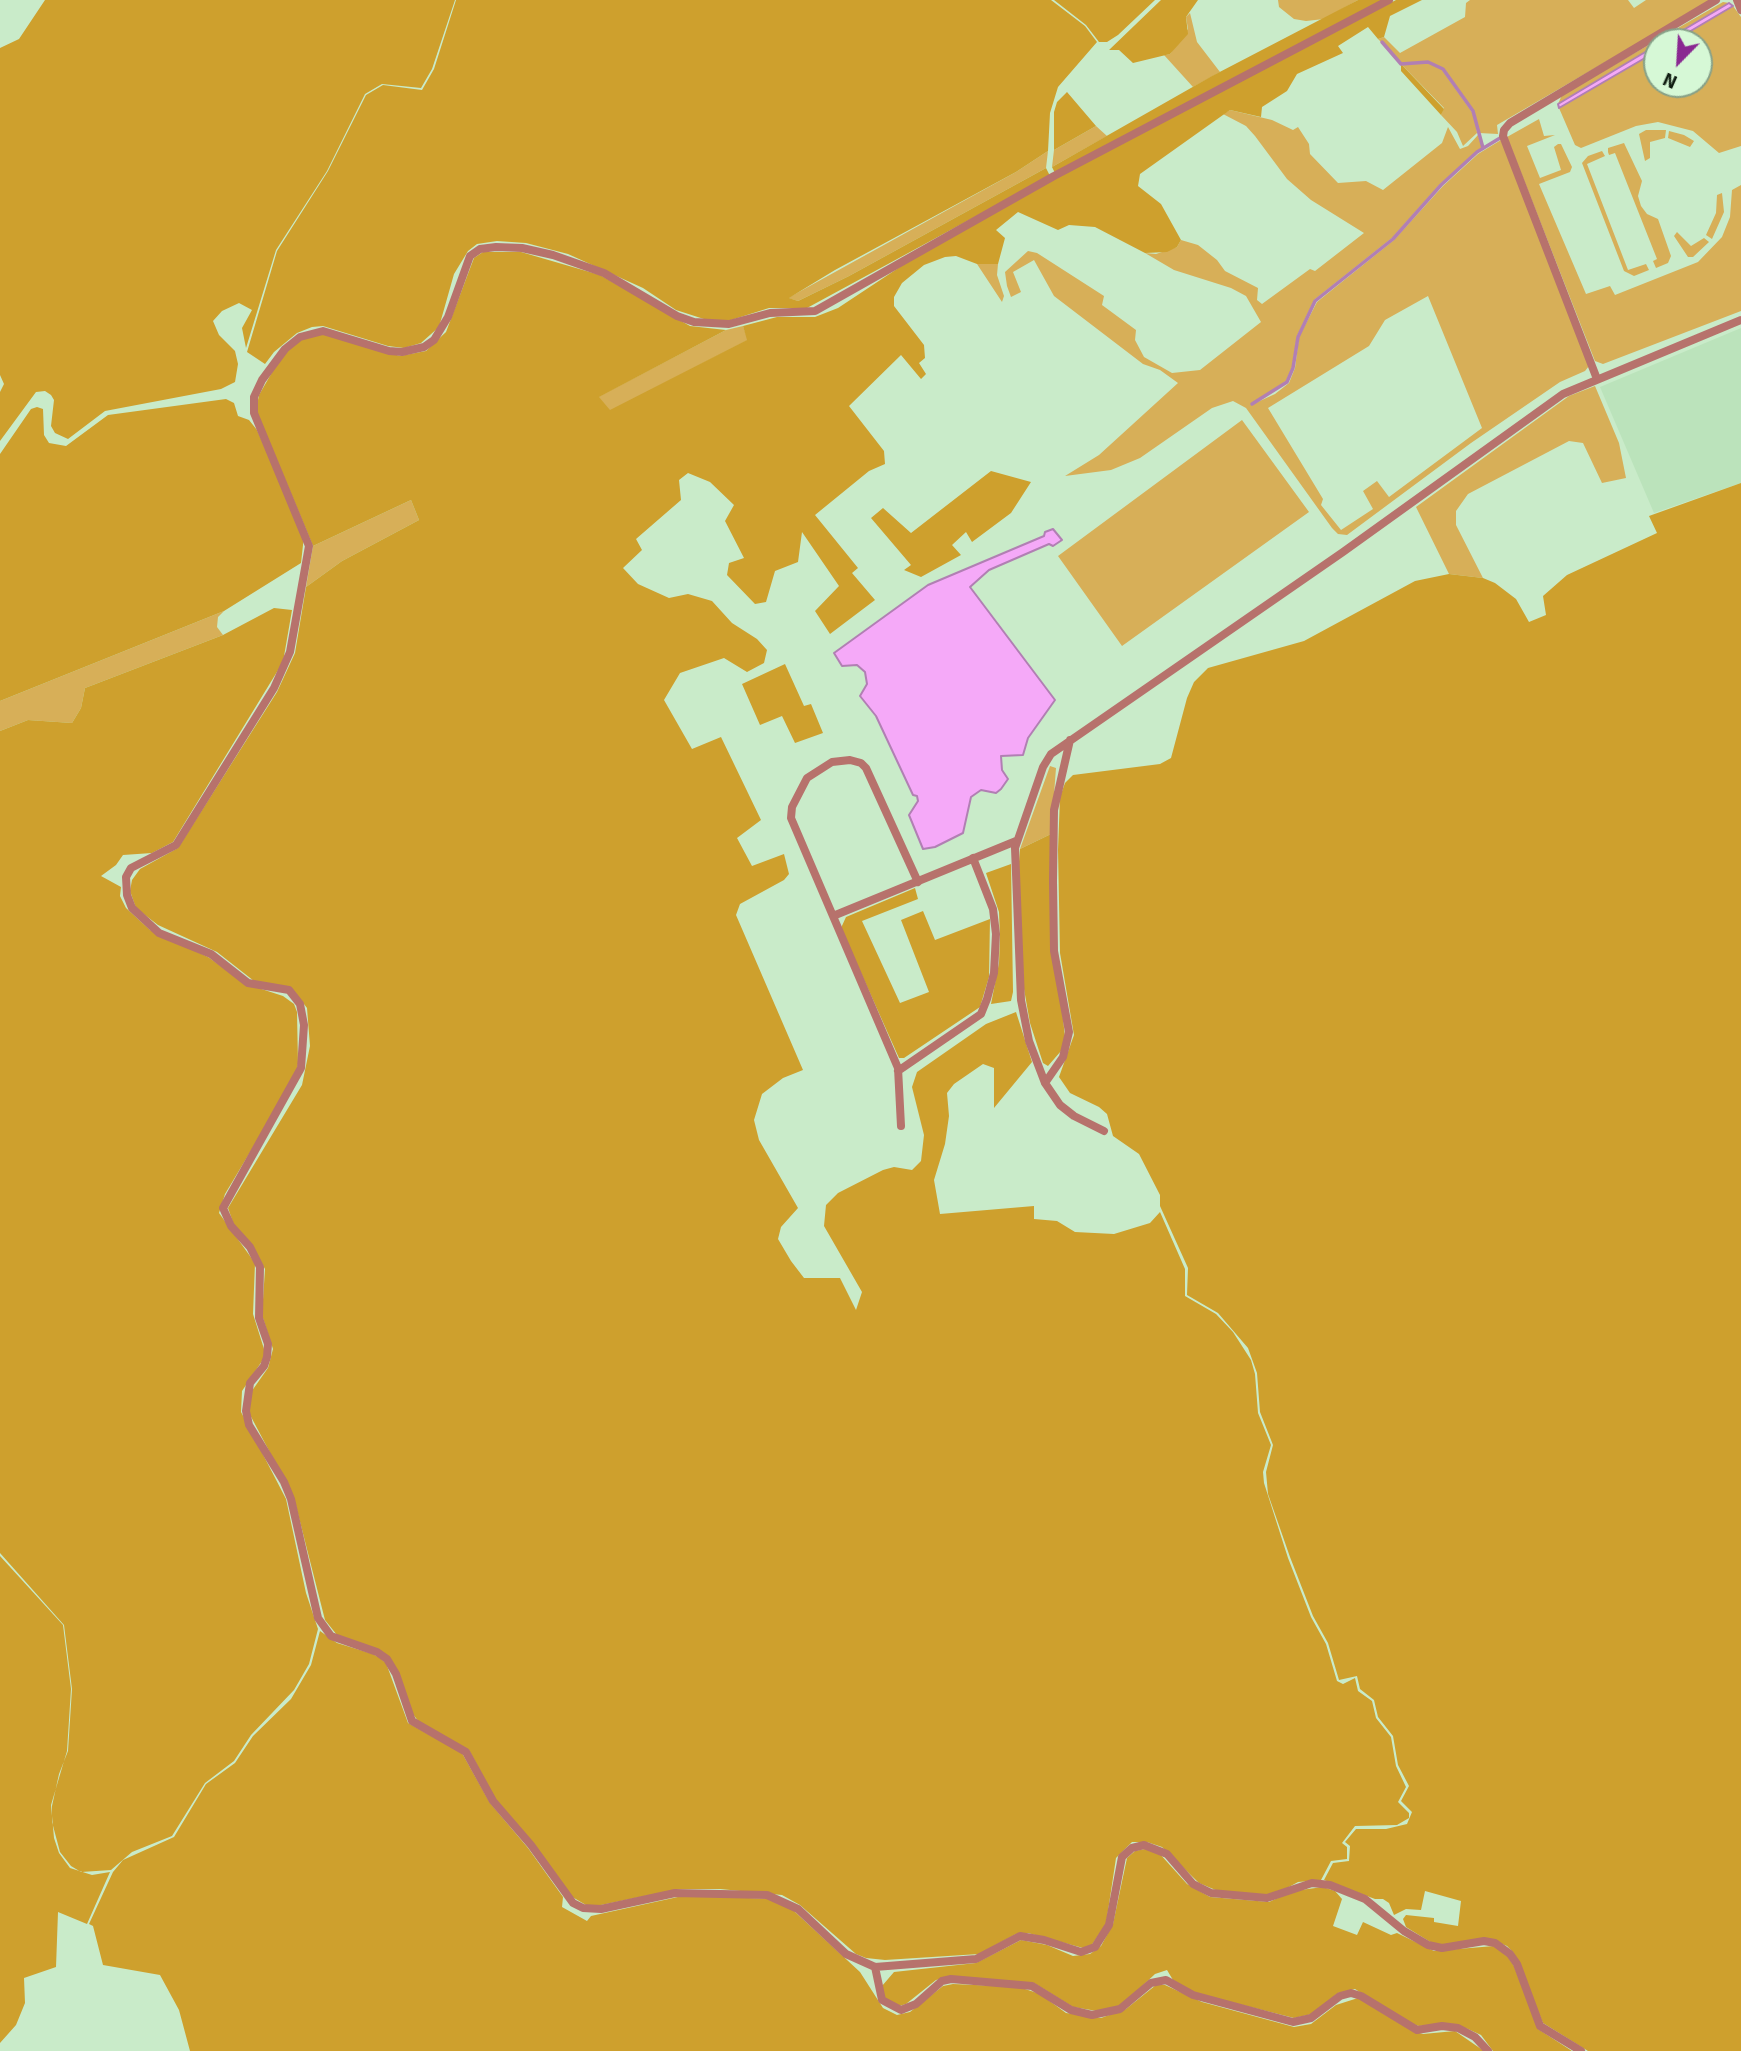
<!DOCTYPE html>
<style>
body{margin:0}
#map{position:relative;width:1741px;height:2051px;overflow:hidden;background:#c9ebc9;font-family:Signika,sans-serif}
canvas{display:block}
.north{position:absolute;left:1643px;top:28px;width:70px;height:70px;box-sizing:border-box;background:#d6f8d6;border:2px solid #87a188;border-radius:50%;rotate:204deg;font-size:19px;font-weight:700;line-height:28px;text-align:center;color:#111e12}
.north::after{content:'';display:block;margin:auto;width:24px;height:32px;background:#8a2991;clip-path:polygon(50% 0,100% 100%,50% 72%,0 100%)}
</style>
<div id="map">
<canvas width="1741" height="2051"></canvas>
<div class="north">N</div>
</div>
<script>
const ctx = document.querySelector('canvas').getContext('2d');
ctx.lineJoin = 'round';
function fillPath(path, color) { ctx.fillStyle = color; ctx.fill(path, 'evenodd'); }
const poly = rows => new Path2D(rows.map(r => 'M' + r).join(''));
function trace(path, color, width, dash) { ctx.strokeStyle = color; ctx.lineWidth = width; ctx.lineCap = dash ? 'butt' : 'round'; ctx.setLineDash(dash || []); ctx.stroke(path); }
fillPath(poly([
 [1741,328,1741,483,1654,513,1600,387]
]), '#bbe3bb');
fillPath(poly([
 [1278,0,1358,0,1324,19,1306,21,1294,19,1279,7],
 [1470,0,1628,0,1634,8,1646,0,1712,0,1497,125,1498,134,1479,133,1473,110,1444,69,1440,67,1472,112,1476,122,1477,133,1463,146,1457,132,1441,115,1444,108,1401,64,1434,64,1402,63,1378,39,1384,37,1400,53,1465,17,1466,3],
 [1723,2,1729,3,1663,42,1657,42,1657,45,1558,104,1562,95],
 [1733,6,1741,17,1741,146,1719,153,1693,131,1658,122,1636,126,1581,148,1575,145,1559,108,1657,51,1657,84,1699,84,1699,42,1672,42],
 [1190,13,1197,42,1220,72,1193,87,1164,55,1170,54,1188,29,1186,17],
 [1230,110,1272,120,1293,130,1298,127,1309,144,1310,154,1338,183,1366,181,1383,190,1442,143,1448,127,1460,149,1468,146,1478,135,1482,148,1440,184,1392,238,1314,300,1297,336,1292,367,1286,381,1251,405,1275,394,1289,383,1295,368,1299,337,1317,302,1394,240,1443,186,1478,154,1501,140,1589,366,1585,371,1560,382,1471,443,1347,535,1338,534,1332,528,1246,408,1233,401,1212,408,1140,458,1111,470,1065,476,1099,455,1178,383,1160,370,1143,364,1054,296,1034,260,1013,272,1021,292,1011,297,1007,286,1005,272,1028,251,1037,253,1104,296,1102,305,1136,330,1135,340,1144,357,1172,373,1200,370,1261,322,1246,296,1231,288,1174,270,1145,253,1156,254,1177,247,1181,240,1198,245,1217,260,1225,271,1258,288,1257,300,1262,304,1310,269,1315,271,1364,233,1311,200,1287,179,1255,136,1246,126,1223,114],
 [1428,296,1482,428,1389,497,1377,481,1363,491,1373,509,1341,530,1321,505,1323,499,1268,408,1369,346,1385,320],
 [1539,119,1544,136,1555,135,1527,146,1540,178,1561,170,1554,147,1558,144,1561,144,1572,167,1570,172,1539,184,1586,294,1610,286,1615,295,1698,262,1722,237,1730,217,1732,190,1741,185,1741,311,1603,364,1595,361,1507,137],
 [1096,126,1107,136,1052,167,1054,150],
 [1646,130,1666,130,1665,138,1650,142,1650,158,1645,161,1639,134],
 [1669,131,1684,135,1694,141,1690,147,1668,138],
 [1624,143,1642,181,1638,196,1641,206,1647,214,1658,219,1671,256,1668,263,1656,268,1653,261,1657,259,1615,153,1609,155,1608,152,1608,148],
 [1048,151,1046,168,849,276,798,301,788,298,1016,172],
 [1602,151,1605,156,1587,164,1628,270,1646,264,1649,270,1634,276,1624,271,1582,163,1588,156],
 [1722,193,1724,212,1712,239,1706,235,1716,213,1717,195],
 [1677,232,1691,246,1704,238,1709,242,1693,257,1688,257,1674,236],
 [977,264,998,264,997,275,1004,296,1002,302],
 [743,326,748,340,610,411,598,397,726,330],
 [1595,386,1619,443,1626,478,1602,483,1583,443,1569,441,1468,494,1456,511,1456,525,1483,578,1449,574,1416,507,1569,396],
 [1242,420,1309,512,1122,646,1058,556],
 [411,500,419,520,342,561,306,587,313,546],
 [224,611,218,617,217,627,223,635,85,688,81,708,72,723,28,720,0,731,0,701],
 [1050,766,1056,768,1051,834,1020,849]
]), '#d7af58');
fillPath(poly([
 [45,0,455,0,432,69,421,88,382,84,365,94,327,171,276,250,246,348,242,328,252,310,239,303,222,311,213,321,219,335,235,351,238,364,235,382,221,389,105,411,68,439,55,433,51,426,54,400,51,395,45,391,36,392,0,441,0,392,4,384,0,375,0,48,19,39],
 [456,0,1051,0,1085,26,1097,42,1058,87,1050,113,1048,151,1016,172,835,270,789,298,798,301,849,276,1046,168,1050,176,807,308,769,308,728,321,707,320,676,310,643,288,568,254,526,243,497,241,477,244,468,251,454,274,439,327,421,343,404,348,388,346,323,326,312,327,297,333,274,352,265,364,247,352,277,251,328,171,366,95,383,85,422,90,434,69],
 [1054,0,1155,0,1118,35,1107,42,1099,42,1086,25],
 [1161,0,1198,0,1186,17,1188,34,1170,54,1133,63,1119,50,1109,50],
 [1358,0,1383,0,1055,173,1052,167,1212,76],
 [1396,0,1422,0,1390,16,1384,37,1378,39,1368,27,1338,46,1343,53,1297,74,1287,91,1262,107,1261,117,1230,110,1140,174,1138,186,1161,204,1181,240,1177,247,1167,252,1145,253,1095,227,1069,225,1058,230,1018,212,996,230,1005,238,998,264,977,264,956,256,945,257,924,265,902,283,894,297,894,306,924,345,925,358,919,363,926,374,921,379,901,355,849,406,884,451,885,464,869,471,815,515,858,568,852,573,875,600,830,634,815,611,839,586,802,532,798,562,775,571,766,602,755,604,727,575,729,563,744,558,725,521,734,505,710,482,688,473,679,480,681,500,636,539,642,550,623,568,638,584,669,598,688,594,712,601,732,623,757,639,767,650,764,663,747,672,724,658,680,673,664,700,692,749,721,737,761,820,737,838,752,866,784,854,789,874,784,880,740,904,736,915,803,1070,783,1078,762,1094,754,1120,759,1140,798,1208,781,1227,778,1239,791,1261,804,1278,840,1278,856,1310,862,1292,824,1226,826,1205,838,1193,883,1170,894,1167,912,1170,921,1161,924,1135,912,1087,917,1072,986,1024,1016,1012,1032,1062,994,1108,994,1068,983,1064,954,1084,947,1093,949,1116,945,1144,934,1180,940,1214,1034,1206,1034,1219,1057,1221,1075,1232,1114,1234,1150,1223,1160,1212,1185,1269,1185,1296,1216,1314,1233,1332,1251,1360,1255,1374,1258,1413,1271,1445,1263,1472,1264,1483,1288,1558,1311,1617,1326,1644,1337,1681,1343,1684,1355,1678,1358,1691,1372,1701,1376,1718,1391,1737,1396,1766,1406,1787,1398,1802,1409,1813,1409,1818,1397,1825,1355,1826,1342,1843,1347,1847,1347,1859,1331,1861,1321,1880,1298,1882,1278,1893,1264,1895,1218,1891,1199,1883,1162,1847,1147,1842,1132,1842,1116,1858,1106,1924,1091,1946,1083,1948,1028,1933,1016,1934,979,1954,885,1960,866,1958,856,1954,800,1905,782,1895,720,1889,679,1889,601,1905,586,1905,569,1895,497,1802,469,1750,419,1722,412,1713,395,1666,337,1635,325,1620,294,1498,248,1411,249,1395,268,1368,273,1349,262,1315,265,1269,252,1245,234,1225,228,1208,302,1085,310,1046,307,1008,294,991,254,981,217,952,158,925,136,908,130,891,132,880,140,869,178,848,277,692,295,653,306,587,342,561,419,520,411,500,313,546,256,410,259,395,282,355,302,338,326,334,400,356,426,351,446,332,474,258,483,252,521,252,600,275,690,326,726,330,599,397,610,410,747,340,743,326,777,317,815,317,838,308,906,263,1041,186],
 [1401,64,1444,109,1441,115,1401,71],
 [1067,92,1096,126,1054,150,1054,112,1057,102],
 [226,399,234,403,238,416,249,420,257,430,304,536,301,563,224,611,0,701,0,454,31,409,37,407,43,409,44,435,49,443,66,446,108,415],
 [991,471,1031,482,1011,513,972,542,966,532,952,545,961,555,921,577,904,570,911,565,871,518,883,508,911,533],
 [1741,483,1741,2051,1588,2051,1543,2023,1513,1952,1507,1946,1495,1941,1444,1945,1432,1943,1406,1927,1403,1919,1406,1915,1434,1918,1434,1922,1458,1926,1461,1901,1425,1891,1421,1910,1406,1909,1394,1915,1389,1903,1383,1899,1375,1899,1324,1880,1333,1863,1349,1861,1350,1846,1345,1842,1356,1829,1386,1829,1407,1824,1412,1812,1401,1801,1409,1786,1398,1765,1393,1736,1378,1717,1374,1700,1360,1689,1357,1676,1339,1680,1328,1643,1313,1616,1290,1557,1268,1494,1266,1472,1273,1445,1260,1412,1257,1373,1248,1348,1218,1313,1187,1295,1188,1268,1160,1206,1160,1195,1139,1154,1113,1136,1107,1114,1099,1107,1070,1093,1059,1077,1074,1035,1060,953,1058,850,1060,797,1065,783,1073,775,1160,764,1171,758,1187,698,1194,682,1208,668,1304,641,1415,581,1449,574,1483,578,1495,583,1516,599,1529,622,1546,615,1543,596,1567,575,1657,533,1649,516],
 [274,608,292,610,283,662,173,842,152,853,123,855,116,865,101,876,121,887,120,896,126,908,150,930,208,957,246,984,283,996,294,1004,297,1012,298,1064,295,1077,225,1194,219,1213,255,1263,253,1314,264,1349,264,1358,242,1391,241,1412,286,1499,306,1593,318,1629,309,1664,294,1690,251,1735,234,1761,205,1783,172,1836,132,1852,111,1870,81,1872,71,1866,60,1852,52,1822,52,1806,59,1774,68,1751,72,1689,64,1625,0,1553,0,731,28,720,72,723,81,708,85,688,223,635],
 [785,664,804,706,811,704,823,733,795,743,782,716,760,725,742,684],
 [1051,834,1050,900,1065,1037,1061,1051,1048,1066,1043,1063,1030,1023,1024,989,1018,874,1020,849],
 [1011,864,1013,992,1011,1001,991,1004,999,963,1000,937,999,912,986,873],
 [915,888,918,899,862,921,900,1003,929,992,901,920,923,911,935,940,990,919,989,977,980,1007,904,1058,899,1058,841,928,846,917],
 [0,1556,63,1625,71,1689,67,1751,51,1805,54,1838,59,1853,70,1868,92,1875,110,1872,87,1924,58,1912,56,1967,24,1978,25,2003,16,2025,0,2043],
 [320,1631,337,1643,376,1655,386,1663,408,1723,462,1753,490,1803,528,1848,563,1897,562,1907,587,1921,591,1916,687,1895,769,1899,794,1911,860,1972,883,2008,897,2015,910,2012,943,1986,953,1984,1019,1987,1040,1994,1066,2013,1101,2018,1126,2009,1156,1985,1165,1985,1202,2002,1294,2027,1311,2024,1336,2005,1358,1998,1412,2031,1423,2034,1455,2031,1484,2051,190,2051,179,2010,160,1975,103,1965,93,1926,89,1924,113,1872,123,1860,174,1837,206,1784,235,1763,253,1736,291,1699,311,1665],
 [1145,1849,1159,1853,1187,1884,1210,1897,1269,1902,1293,1891,1323,1887,1335,1891,1342,1899,1333,1926,1357,1935,1363,1922,1391,1935,1397,1933,1434,1951,1494,1946,1508,1957,1514,1966,1538,2029,1572,2051,1493,2051,1481,2035,1468,2029,1449,2023,1419,2026,1406,2022,1355,1989,1338,1993,1312,2014,1294,2018,1195,1993,1173,1980,1167,1970,1155,1974,1121,2006,1097,2011,1073,2007,1034,1983,953,1976,936,1980,906,2004,899,2006,885,1998,882,1986,894,1972,976,1963,1021,1940,1047,1945,1073,1956,1090,1954,1101,1946,1113,1924,1127,1858,1135,1851]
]), '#cea02d');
const water = poly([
 [1729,3,1733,6,1672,42,1663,42,1729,3],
 [1657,45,1657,51,1559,108,1558,104,1657,45],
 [1053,529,1062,540,1053,546,1049,544,989,570,970,587,1055,700,1028,738,1023,755,1001,756,1002,770,1008,779,1001,789,996,793,981,790,971,797,963,833,935,847,923,849,909,815,918,801,917,796,913,795,876,716,860,696,867,684,865,672,857,665,842,666,834,653,928,585,1044,536,1045,532,1053,529]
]);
fillPath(water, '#f5a9f8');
trace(water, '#b17fb3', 2);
trace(poly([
 [1382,42,1401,64,1428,62,1443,69,1473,111,1483,148],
 [1252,404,1287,382,1293,368,1298,337,1315,301,1393,239,1441,185,1477,152,1500,138]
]), '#b17fb3', 3.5);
trace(poly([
 [1389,0,1054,176,815,311,770,313,729,324,694,322,677,316,604,273,553,255,522,248,496,247,480,249,470,256,448,317,434,340,424,347,402,352,389,351,323,331,300,337,285,349,262,380,254,397,254,413,309,546,290,652,274,688,176,845,131,868,126,877,127,895,132,908,159,933,211,954,248,983,289,990,300,1004,304,1025,301,1068,223,1208,231,1226,250,1247,260,1267,259,1318,268,1344,267,1357,264,1366,250,1383,246,1411,249,1425,284,1482,291,1499,318,1618,331,1636,377,1652,387,1659,396,1674,412,1721,466,1752,493,1801,531,1845,573,1903,583,1908,601,1909,675,1893,767,1895,798,1909,846,1954,875,1967,976,1959,1020,1936,1044,1940,1081,1952,1095,1947,1109,1925,1122,1857,1132,1848,1144,1845,1167,1854,1193,1884,1211,1893,1267,1898,1312,1883,1330,1885,1365,1899,1404,1931,1428,1945,1442,1948,1484,1941,1495,1943,1510,1954,1517,1964,1540,2026,1581,2051],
 [1737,0,1741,10],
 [1597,379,1503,136,1504,130,1510,123,1716,0],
 [833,916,1016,841],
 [898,1071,981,1014,987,999,994,973,996,934,993,909,973,858],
 [1045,1083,1063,1057,1069,1032,1054,951,1053,881,1054,810,1070,740],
 [901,1126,898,1068,791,818,792,807,807,778,832,762,850,760,861,763,866,768,918,882],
 [1104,1131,1074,1116,1060,1105,1045,1083,1029,1041,1021,1000,1015,848,1043,767,1051,754,1343,552,1563,394,1741,320],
 [875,1967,882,2000,901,2010,916,2004,942,1981,951,1979,1032,1986,1071,2010,1092,2015,1120,2009,1151,1983,1166,1980,1193,1995,1293,2022,1311,2018,1340,1996,1351,1993,1361,1996,1417,2030,1442,2026,1458,2028,1475,2037,1488,2051]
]), '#b7726c', 8);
</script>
